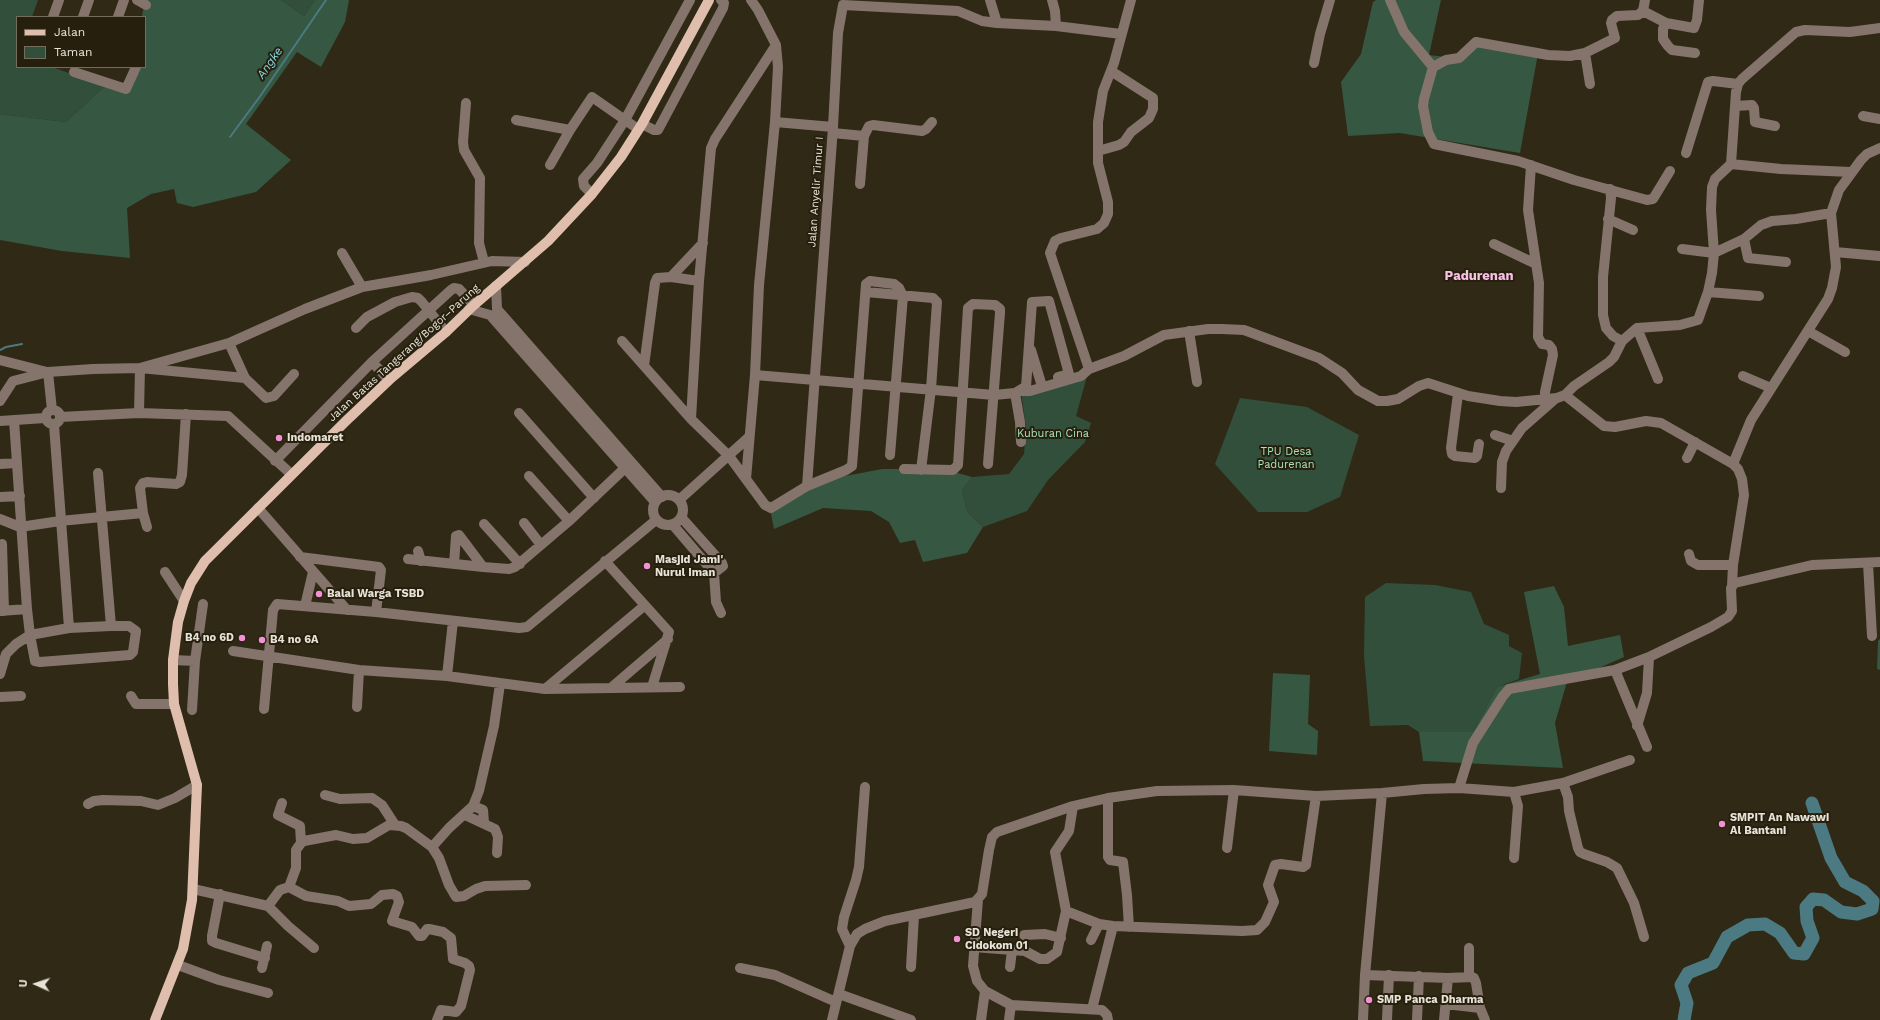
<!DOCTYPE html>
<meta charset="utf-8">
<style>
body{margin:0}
#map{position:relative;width:1880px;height:1020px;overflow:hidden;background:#302916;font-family:"Work Sans",sans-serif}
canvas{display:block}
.legend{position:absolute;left:16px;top:16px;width:130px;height:52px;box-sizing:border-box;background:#261f0d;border:1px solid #746d5e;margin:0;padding:5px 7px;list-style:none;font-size:12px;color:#e8e3d8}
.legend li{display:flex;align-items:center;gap:8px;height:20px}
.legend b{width:20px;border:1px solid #746d5e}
.north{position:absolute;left:16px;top:964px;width:40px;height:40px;-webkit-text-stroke:3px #261f0d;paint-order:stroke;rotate:273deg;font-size:11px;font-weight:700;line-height:16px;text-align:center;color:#e8e3d8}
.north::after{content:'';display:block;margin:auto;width:14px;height:18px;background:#e8e3d8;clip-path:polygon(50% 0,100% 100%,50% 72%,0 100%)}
</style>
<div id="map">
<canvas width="1880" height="1020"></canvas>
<ul class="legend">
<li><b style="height:5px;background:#e0bead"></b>Jalan</li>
<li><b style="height:11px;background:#324f3c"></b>Taman</li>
</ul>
<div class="north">U</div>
</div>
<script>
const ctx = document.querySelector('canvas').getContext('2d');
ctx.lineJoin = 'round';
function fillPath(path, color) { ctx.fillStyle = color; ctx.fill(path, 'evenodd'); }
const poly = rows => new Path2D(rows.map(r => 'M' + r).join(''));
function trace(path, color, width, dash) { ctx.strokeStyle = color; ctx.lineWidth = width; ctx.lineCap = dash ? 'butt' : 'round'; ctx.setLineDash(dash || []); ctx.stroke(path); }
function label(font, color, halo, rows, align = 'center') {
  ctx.font = font + ' "Work Sans",sans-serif'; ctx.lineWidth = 4; ctx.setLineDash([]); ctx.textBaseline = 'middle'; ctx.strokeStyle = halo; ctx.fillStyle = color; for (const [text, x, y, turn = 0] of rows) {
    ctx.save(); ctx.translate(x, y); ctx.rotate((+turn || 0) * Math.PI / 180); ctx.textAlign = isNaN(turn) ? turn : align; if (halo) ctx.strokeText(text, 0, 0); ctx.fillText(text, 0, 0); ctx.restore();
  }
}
fillPath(poly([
 [0,0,38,0,32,17,17,17,17,67,52,67,105,86,66,122,0,114],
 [281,0,315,0,304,16],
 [1089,369,1076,416,1091,423,1085,442,1048,480,1027,511,983,527,967,511,962,490,972,477,1009,474,1024,454,1026,428,1021,391],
 [1240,398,1307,407,1359,435,1340,497,1307,512,1258,512,1215,464],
 [1386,583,1435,585,1471,592,1484,624,1509,635,1509,646,1522,653,1519,679,1497,687,1473,732,1419,732,1408,725,1370,726,1364,656,1365,597]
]), '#324f3c');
fillPath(poly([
 [145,0,281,0,304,16,315,0,349,0,345,22,321,67,297,52,246,124,291,160,256,192,193,207,177,203,174,189,151,194,127,208,130,258,62,251,0,240,0,114,66,122,105,86,127,93,138,67,145,67,145,17,142,16],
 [1376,0,1441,0,1429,55,1462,59,1477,43,1539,48,1520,153,1400,133,1348,136,1341,82,1361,54,1373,2],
 [882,469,943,469,972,477,962,490,967,511,983,527,967,553,923,562,915,540,900,543,889,522,871,511,823,508,774,529,770,509,824,480],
 [1554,586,1564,607,1568,646,1620,635,1624,657,1567,682,1555,723,1563,768,1423,761,1419,732,1473,732,1497,687,1540,674,1524,592],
 [1880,639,1880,670,1877,669,1878,641],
 [1273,673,1310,675,1308,724,1318,731,1317,755,1269,751]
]), '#365741');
trace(poly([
 [230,137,261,95,326,0],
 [0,350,6,347,22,344]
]), '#4b7a83', 2);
trace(poly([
 [1684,1020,1687,1003,1681,985,1688,973,1713,963,1727,937,1748,925,1765,924,1780,933,1794,953,1804,954,1813,938,1807,921,1806,907,1813,899,1824,900,1841,912,1857,914,1872,909,1873,901,1863,891,1845,882,1831,858,1812,803]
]), '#4b7a83', 13);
trace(poly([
 [137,0,146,5],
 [990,0,997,23],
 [1052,0,1055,11,1056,26],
 [1390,0,1404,32,1433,67,1424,99,1423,106,1428,132,1434,144,1518,161,1574,180,1647,200,1653,199,1670,171],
 [1643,11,1666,23,1694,28,1697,20,1699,0],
 [53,17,59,0],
 [83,17,89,0],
 [118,17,124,0],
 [1666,23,1663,29,1663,39,1668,46,1672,50,1695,53],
 [1585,53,1590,84],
 [1314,63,1320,34,1330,0],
 [1433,67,1446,60,1459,58,1476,42,1548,55,1570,56,1585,53,1615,38,1611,23,1612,20,1617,16,1638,15,1643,11,1645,0],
 [74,72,126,89,136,67],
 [466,103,463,142,464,150,480,178,479,243,484,262],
 [1735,106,1752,105,1754,108,1755,122,1775,126],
 [1863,116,1880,119],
 [516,120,570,130],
 [775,122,833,127],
 [642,124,654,130,658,130,723,8,724,3,721,0],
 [833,133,864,136,869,126,873,125,922,131,926,129,932,122],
 [1098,151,1119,145,1124,142,1131,132,1149,118,1153,109,1153,98,1111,71],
 [1686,153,1708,82,1713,81,1738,84],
 [1731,164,1781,169,1851,172],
 [550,165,570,130,592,97,638,129],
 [1531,165,1528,210,1539,283,1538,337,1542,344,1549,345,1552,349,1553,355,1545,392,1545,400],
 [860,184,864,136],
 [1610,189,1611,198,1603,277,1603,315,1606,328,1613,336,1622,341],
 [592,194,584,186,583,179,597,163,625,120,690,0],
 [1608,219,1633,230],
 [1744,239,1748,258,1786,262],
 [1494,244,1536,264],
 [1682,249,1714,253,1744,239,1761,225,1772,221,1796,219,1831,213],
 [1835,252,1880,256],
 [342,253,362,287],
 [671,277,703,243],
 [496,286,497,309,662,497],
 [866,292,933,298,937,302,931,389,921,470],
 [1708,292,1759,296],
 [469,309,490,315,655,502],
 [356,328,367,317,395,302,412,297,418,298,422,302,446,332],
 [1637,328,1658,379],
 [1189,331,1197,382],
 [1808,331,1845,352],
 [622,341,691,419,729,456,765,505,771,508,807,486,846,470,852,466,866,284,870,281,894,284,899,288,903,296,890,455],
 [229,343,245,378,266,398,274,396,294,374],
 [1031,350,1041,383],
 [0,360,47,372],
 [372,362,389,380],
 [644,366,655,283,657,278,671,277,699,281],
 [1089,369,1050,253,1055,241,1061,238,1097,229,1104,223,1108,214,1108,202,1098,163,1098,122,1103,91,1114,63,1131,0],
 [48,372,52,410],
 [755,375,994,395,1015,393,1025,387],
 [1743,376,1771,388],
 [1026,387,1032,302,1049,301,1069,374,1058,377],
 [1019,391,1030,391,1081,376,1089,369,1124,356,1164,335,1208,329,1222,329,1244,330,1319,358,1342,373,1358,390,1378,401,1387,401,1398,399,1419,386,1428,383,1468,396,1500,401,1516,402,1557,398,1565,395,1574,386,1609,362,1614,357,1622,341,1637,328,1680,325,1698,320,1708,292,1712,273,1714,253,1711,210,1712,187,1715,179,1731,164,1736,92,1738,84,1742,79,1796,32,1805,30,1850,32,1880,28],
 [1015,393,1020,422,1021,442],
 [1458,394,1451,448,1452,454,1455,456,1475,458,1477,456,1479,444],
 [1565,395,1604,426,1615,427,1646,421,1661,423,1733,464,1738,469,1742,479,1744,495,1733,565,1732,586],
 [0,401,13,381,48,372,93,369,140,368,245,378],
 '46 417a7 7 0 1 1 14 0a7 7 0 1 1-14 0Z',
 [139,413,140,368,229,343,305,309,362,287,431,275,492,261,525,262],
 [519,413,594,498],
 [60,417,139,413,228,416,291,474],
 [691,419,699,281,711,148,715,139,776,45],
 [0,421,45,418],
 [54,425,69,628],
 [1495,435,1513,441],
 [1687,458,1695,442],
 [275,461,372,362,451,290,454,288,459,289,474,305],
 [0,464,16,463],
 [1733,464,1751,420,1828,299,1832,288,1836,267,1831,213,1839,190,1861,160,1867,154,1880,148],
 [904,469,953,470,958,465,968,308,973,304,995,305,1000,309,1000,313,988,464],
 [98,473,111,626],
 [529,476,569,521],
 [746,479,755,375,759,285,775,122,778,67,776,45,758,10,751,0],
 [807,486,833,127,838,33,843,5,958,11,982,21,997,23,1056,26,1121,34],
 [1501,488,1502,462,1506,451,1522,428,1555,399],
 '653 510a15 15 0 1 1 30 0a15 15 0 1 1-30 0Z',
 [0,497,20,496],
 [679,500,749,437],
 [258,508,347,610],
 [0,519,20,527,60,521,143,513],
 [524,523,541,545],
 [484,524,520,564],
 [673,525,714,573,723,566,722,563,681,517],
 [147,527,143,513,140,488,143,483,147,482,176,484,180,482,182,475,186,414],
 [2,544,4,611],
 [418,551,421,561],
 [1689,554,1691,561,1698,565,1733,565],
 [300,557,379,567,381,570,376,612],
 [408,559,483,567,509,569,515,567,569,521,625,468],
 [605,561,669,632,652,687],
 [1868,563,1872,636],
 [454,564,456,536,459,535,483,567],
 [165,572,184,601],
 [714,573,716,602,721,613],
 [305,606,313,572],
 [0,611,27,609],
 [233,651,359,670,447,676,545,689,680,687],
 [173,660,195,661],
 [1615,670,1647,747],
 [0,674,6,654,16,644,30,635,69,628,111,626,129,626,136,631,133,652,130,655,40,662,35,661,30,635,27,609,14,420],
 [447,676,453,621],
 [612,687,668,639],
 [545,689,644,606],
 [131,696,136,704,174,704],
 [0,697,21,696],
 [357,707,359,670],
 [264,709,273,610,277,604,376,612,519,628,527,627,656,520],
 [192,710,195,661,203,604],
 [1637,726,1647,693,1649,657],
 [1563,783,1568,797,1569,811,1578,848,1580,852,1584,854,1607,862,1617,868,1634,903,1644,937],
 [1459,788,1514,792,1563,783,1630,760],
 [1514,792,1518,806,1514,858],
 [325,795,340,799,372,798,382,805,395,825],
 [1108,798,1108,857,1110,860,1123,862,1127,895,1129,927],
 [282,803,278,815,300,826,301,843],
 [88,804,94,801,103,800,141,801,158,805,175,798,197,785],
 [473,806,483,810,484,823],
 [465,815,495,829,498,837,497,853],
 [432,847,449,828,473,806,479,791,494,726,500,684],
 [1227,848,1234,790],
 [289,887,306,896,338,901,349,906,371,904,382,895,393,894,397,896,399,902,392,921,412,927,419,936,422,936,427,929,429,929,443,932,451,938,453,959,465,963,469,966,470,970,461,1006,456,1012,441,1010,437,1020],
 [193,889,268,906,280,890,289,887,296,868,296,850,301,843,304,841,336,835,353,839,367,838,389,825,401,826,406,828,432,847,439,858,449,885,456,897,464,896,476,889,485,886,526,885],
 [220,894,212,936,212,941,216,943,265,958],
 [978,899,973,966,977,981,985,991,1011,1005,1102,1010,1107,1015,1108,1020],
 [268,906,288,926,314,948],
 [1066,911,1055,852,1069,831,1073,806],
 [1024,935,1045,934,1061,938],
 [1091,940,1099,924],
 [850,946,842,929,844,917,856,880,859,867,865,787],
 [974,947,1025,951,1040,959,1047,959,1057,952,1066,911,1099,924,1113,926,1242,931,1257,930,1265,922,1274,902,1268,885,1275,865,1281,864,1303,867,1306,865,1316,796],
 [178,965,219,980,268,993],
 [911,967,914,916],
 [1010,967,1012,950],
 [262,968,267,946],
 [740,968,775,975,836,1002],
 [1365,975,1448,978,1472,977,1474,978,1476,983,1480,1008,1485,1020],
 [1469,977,1469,948],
 [839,994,911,1020],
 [1446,1004,1480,1008],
 [1092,1009,1113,926],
 [832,1020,850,946,857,934,865,929,885,921,975,902,982,894,989,850,992,837,997,832,1073,806,1108,798,1157,791,1234,790,1316,796,1382,793,1424,789,1459,788,1473,743,1503,696,1509,689,1615,670,1649,657,1711,627,1728,617,1732,611,1731,588,1735,583,1812,565,1880,562],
 [981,1020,985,991],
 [1009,1020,1011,1005],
 [1363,1020,1365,975,1382,793],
 [1387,1020,1389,975],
 [1417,1020,1419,976],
 [1444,1020,1448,978]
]), '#84746c', 10);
trace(poly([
 [155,1020,183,949,192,900,197,785,174,704,173,684,173,660,178,622,184,601,191,583,205,561,349,418,389,380,446,332,474,305,548,241,592,194,621,157,642,124,709,0]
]), '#e0bead', 10);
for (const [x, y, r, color] of [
 [279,438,4,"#f391d5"],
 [647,566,4,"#f391d5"],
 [319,594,4,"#f391d5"],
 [242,638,4,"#f391d5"],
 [262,640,4,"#f391d5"],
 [1722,824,4,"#f391d5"],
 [957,939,4,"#f391d5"],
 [1369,1000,4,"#f391d5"]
]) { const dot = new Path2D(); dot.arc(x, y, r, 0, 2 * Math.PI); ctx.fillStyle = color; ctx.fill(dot); trace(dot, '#261f0d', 1.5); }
label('11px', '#e8e3d8', '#261f0d', [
 ["Jalan Anyelir Timur I",816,192,-86],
 ["Jalan Batas Tangerang/Bogor–Parung",404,353,-42]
]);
label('11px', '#a6e3ba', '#261f0d', [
 ["Kuburan Cina",1053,434],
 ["TPU Desa",1286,452],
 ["Padurenan",1286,465]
]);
label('bold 11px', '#e8e3d8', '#261f0d', [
 ["Indomaret",287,438],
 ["Masjid Jami'",655,560],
 ["Nurul Iman",655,573],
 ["Balai Warga TSBD",327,594],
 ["B4 no 6D",234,638,"right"],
 ["B4 no 6A",270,640],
 ["SMPIT An Nawawi",1730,818],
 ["Al Bantani",1730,831],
 ["SD Negeri",965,933],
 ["Cidokom 01",965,946],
 ["SMP Panca Dharma",1377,1000]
], 'left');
label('italic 12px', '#85d7e7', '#261f0d', [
 ["Angke",270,63,-55]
]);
label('bold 13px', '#f9c1e6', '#261f0d', [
 ["Padurenan",1479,276]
]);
</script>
